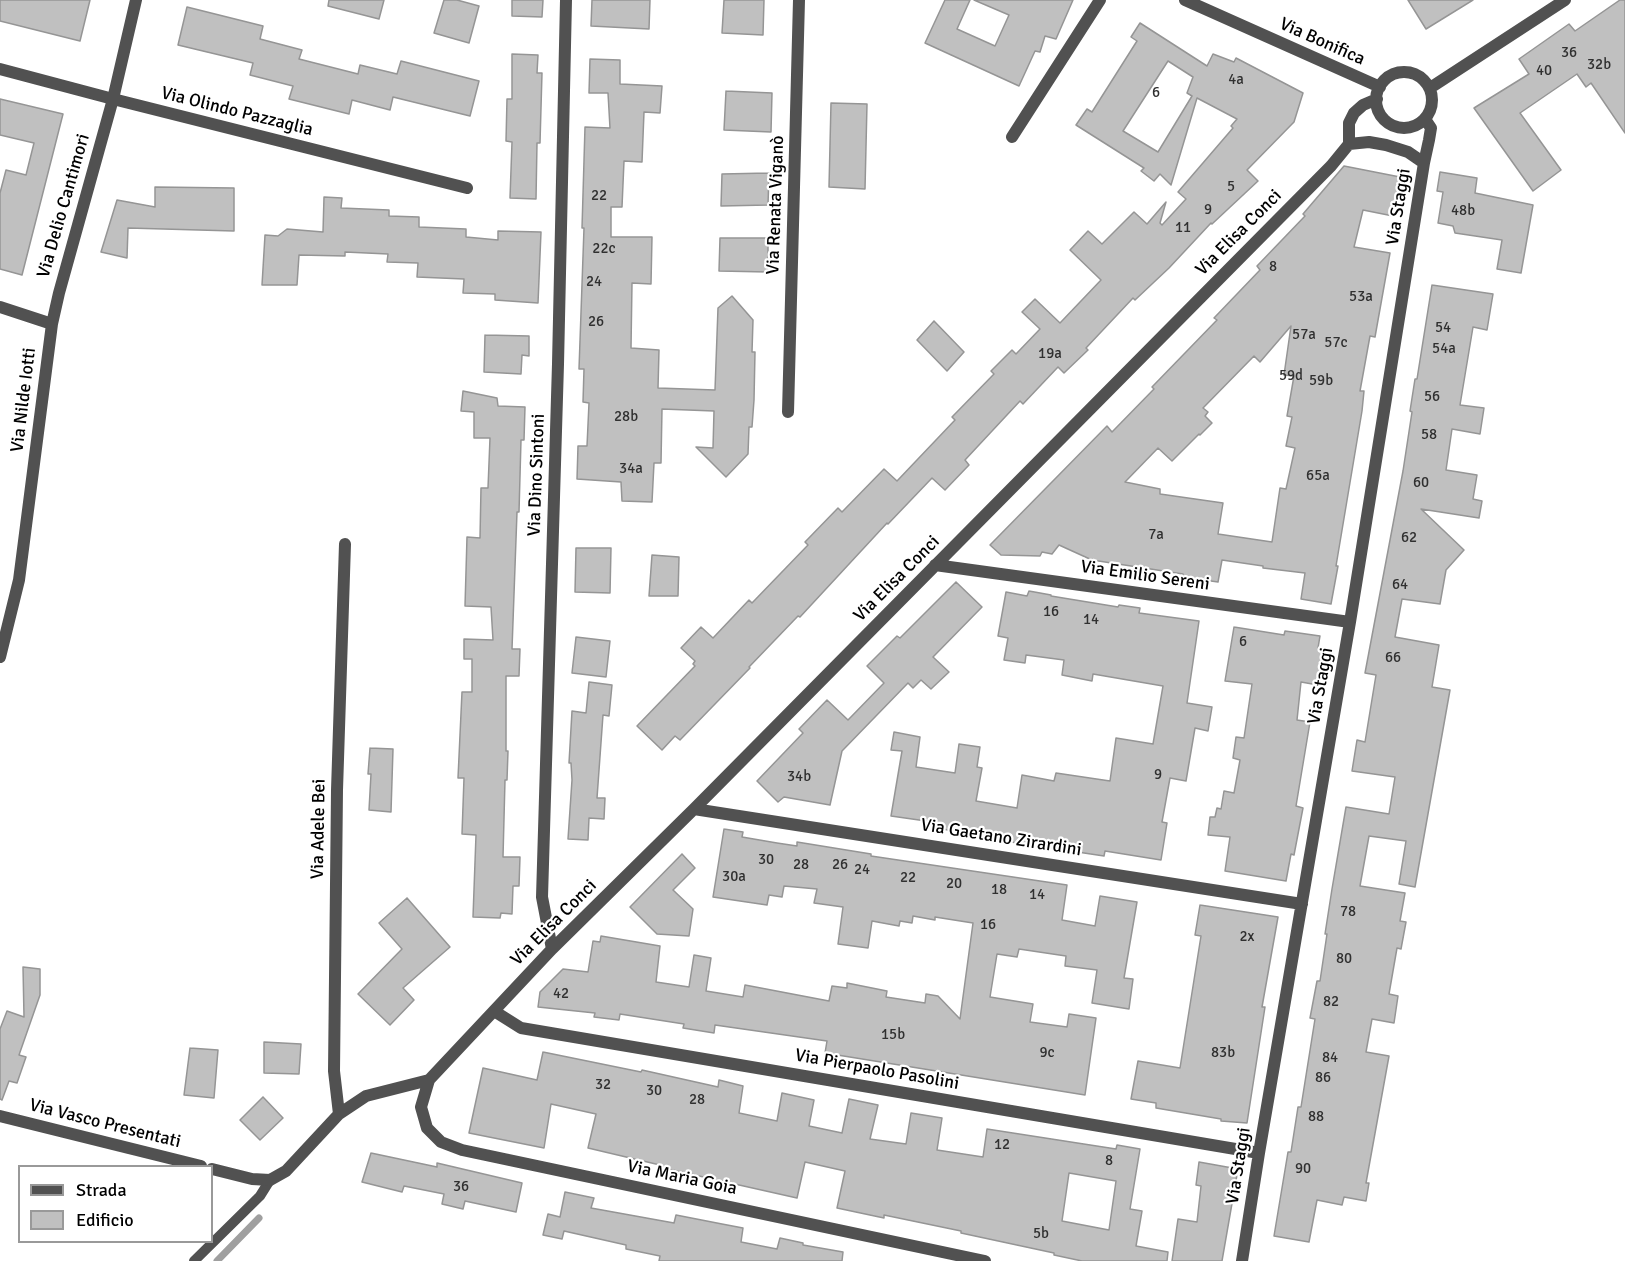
<!DOCTYPE html>
<meta charset="utf-8">
<style>
body{margin:0}
#map{position:relative;width:1625px;height:1261px;overflow:hidden;background:#fff;font-family:Signika,sans-serif}
canvas{display:block}
.legend{position:absolute;left:18px;top:1165px;width:195px;height:78px;box-sizing:border-box;background:#fff;border:2px solid #999;margin:0;padding:8px 10px;list-style:none;font-size:18px;color:#000}
.legend li{display:flex;align-items:center;gap:12px;height:30px}
.legend b{width:30px;border:2px solid #999}
</style>
<div id="map">
<canvas width="1625" height="1261"></canvas>
<ul class="legend">
<li><b style="height:8px;background:#515151"></b>Strada</li>
<li><b style="height:16px;background:#c0c0c0"></b>Edificio</li>
</ul>
</div>
<script>
const ctx = document.querySelector('canvas').getContext('2d');
ctx.lineJoin = 'round';
const poly = rows => new Path2D(rows.map(r => 'M' + r).join(''));
function trace(path, color, width, dash) { ctx.strokeStyle = color; ctx.lineWidth = width; ctx.lineCap = dash ? 'butt' : 'round'; ctx.setLineDash(dash || []); ctx.stroke(path); }
function fillPath(path, color) { ctx.fillStyle = color; ctx.fill(path, 'evenodd'); }
function label(font, color, halo, rows, align = 'center') {
  ctx.font = font + ' Signika,sans-serif'; ctx.lineWidth = 4.5; ctx.setLineDash([]); ctx.textBaseline = 'middle'; ctx.strokeStyle = halo; ctx.fillStyle = color; for (const [text, x, y, turn = 0] of rows) {
    ctx.save(); ctx.translate(x, y); ctx.rotate((+turn || 0) * Math.PI / 180); ctx.textAlign = isNaN(turn) ? turn : align; if (halo) ctx.strokeText(text, 0, 0); ctx.fillText(text, 0, 0); ctx.restore();
  }
}
trace(poly([
 [217,1261,259,1218]
]), '#9f9f9f', 7);
const building = poly([
 [0,0,90,0,80,41,0,21,0,0],
 [329,0,384,0,379,19,328,6,329,0],
 [444,0,457,0,479,6,469,43,434,33,444,0],
 [512,0,543,0,542,17,512,16,512,0],
 [592,0,650,0,649,29,591,26,592,0],
 [724,0,764,0,763,35,722,33,724,0],
 [945,0,970,0,957,29,995,46,1009,15,974,0,1073,0,1056,39,1045,36,1040,52,1035,51,1019,86,925,43,945,0],
 [1408,0,1473,0,1426,29,1408,0],
 [1620,0,1625,0,1625,133,1591,83,1586,87,1577,74,1520,113,1561,170,1533,191,1474,108,1529,74,1519,59,1569,24,1575,31,1620,0],
 [187,7,263,26,260,39,302,50,299,59,358,74,360,65,397,74,401,61,479,81,470,116,393,97,390,110,352,100,349,114,289,99,293,86,250,75,253,63,178,45,187,7],
 [1140,23,1207,66,1213,54,1234,62,1236,58,1303,93,1294,122,1247,170,1258,181,1212,224,1211,223,1169,268,1135,300,1133,298,1086,348,1088,350,1064,373,1058,367,1023,404,1020,401,965,460,969,465,945,490,932,478,888,524,887,523,800,617,798,616,749,667,750,668,680,740,675,736,662,750,637,726,695,666,693,664,695,661,681,648,701,627,713,638,749,600,752,603,808,545,805,542,838,508,842,512,884,469,897,481,955,420,952,417,994,374,991,371,1012,350,1016,354,1040,329,1022,312,1035,299,1060,323,1101,280,1070,250,1088,231,1102,244,1134,212,1147,224,1166,202,1160,223,1162,225,1186,199,1178,192,1233,128,1231,126,1237,119,1197,98,1171,185,1160,174,1154,181,1141,171,1144,168,1076,125,1087,109,1092,112,1137,41,1131,37,1140,23],
 [1168,61,1193,77,1187,93,1192,96,1158,152,1123,131,1168,61],
 [512,54,538,55,537,73,542,73,540,143,537,143,536,199,510,198,512,142,506,141,507,99,512,99,512,54],
 [590,59,620,60,620,84,662,86,660,113,644,112,642,162,624,161,622,207,611,207,611,237,652,237,651,284,632,283,631,348,659,350,658,388,715,390,718,308,732,296,753,320,752,352,755,352,754,400,752,427,749,427,748,454,726,477,696,447,713,448,714,411,662,409,661,463,654,463,652,502,622,501,621,482,577,479,578,446,587,446,589,403,583,402,584,369,579,369,584,228,582,228,585,127,610,128,608,93,589,93,590,59],
 [726,91,772,93,771,132,724,130,726,91],
 [0,99,63,114,22,275,0,269,0,193,6,170,26,175,34,143,0,135,0,99],
 [831,103,867,104,865,189,829,187,831,103],
 [1344,166,1400,177,1393,216,1363,210,1354,247,1390,253,1375,337,1370,336,1360,391,1364,391,1362,411,1336,566,1338,566,1331,604,1301,599,1305,573,1263,568,1263,566,1222,560,1218,582,1183,577,1183,574,1092,560,1059,545,1052,554,1042,552,1040,556,1001,555,990,545,1107,426,1112,432,1154,389,1152,387,1217,320,1214,318,1260,270,1257,266,1305,216,1303,214,1344,166],
 [1291,326,1284,375,1294,376,1287,416,1292,417,1286,446,1295,448,1286,489,1280,488,1272,542,1218,534,1223,503,1160,494,1160,489,1125,482,1158,448,1172,461,1199,434,1200,435,1212,423,1205,416,1208,412,1203,408,1254,356,1260,362,1291,326],
 [1440,172,1477,178,1475,193,1533,205,1521,273,1497,269,1502,240,1455,233,1453,226,1438,223,1443,192,1437,191,1440,172],
 [769,173,768,205,721,206,722,174,769,173],
 [155,187,234,188,234,231,128,228,127,258,101,252,117,200,155,207,155,187],
 [324,197,342,198,341,208,389,210,389,216,419,217,419,227,466,229,466,237,498,240,498,231,541,232,538,303,495,300,495,294,463,293,464,279,417,277,418,263,387,262,388,254,345,252,345,256,299,255,297,285,262,285,265,235,278,236,287,229,323,232,324,197],
 [720,238,768,238,768,272,719,271,720,238],
 [1432,285,1493,294,1487,330,1473,327,1460,405,1484,408,1480,434,1452,429,1446,470,1477,475,1473,499,1482,501,1479,518,1421,509,1464,550,1446,570,1440,604,1402,599,1395,637,1439,645,1432,687,1450,690,1415,887,1399,884,1406,841,1369,836,1360,886,1405,893,1400,921,1406,922,1401,949,1397,948,1389,994,1398,996,1394,1023,1372,1019,1366,1052,1389,1056,1366,1183,1369,1183,1366,1201,1344,1197,1342,1205,1317,1200,1309,1242,1274,1236,1288,1152,1291,1152,1298,1107,1301,1107,1315,1019,1310,1018,1317,981,1320,981,1327,934,1325,934,1332,889,1346,807,1389,814,1395,777,1352,771,1357,740,1365,742,1376,675,1365,673,1403,471,1412,412,1410,411,1415,379,1417,379,1432,285],
 [934,321,964,352,947,371,917,340,934,321],
 [485,335,529,336,529,356,522,355,521,374,484,372,485,335],
 [463,391,497,398,498,406,525,407,524,440,521,440,519,512,517,512,512,649,520,649,519,676,506,676,506,751,508,751,507,780,505,780,503,857,520,857,519,886,513,886,512,914,501,913,500,918,473,917,476,835,462,834,464,778,458,778,462,692,472,692,472,659,464,659,464,639,493,640,491,607,465,606,467,537,480,538,481,488,488,488,490,438,474,438,474,412,461,411,463,391],
 [576,548,611,548,610,593,575,592,576,548],
 [652,555,679,557,678,596,649,596,652,555],
 [956,582,982,607,933,657,949,672,931,689,921,680,913,688,908,683,842,751,830,805,784,797,778,802,757,781,803,733,799,729,827,700,848,720,884,683,867,666,897,636,900,638,956,582],
 [1029,591,1051,595,1051,596,1118,607,1119,605,1140,608,1139,613,1199,621,1187,703,1212,707,1208,731,1195,728,1186,781,1170,778,1162,822,1167,823,1161,860,1105,851,1104,856,1011,842,932,827,933,822,891,816,902,751,891,750,894,732,920,737,916,767,955,773,959,744,980,747,977,767,982,768,976,801,1017,808,1022,775,1054,781,1056,773,1110,781,1116,738,1153,744,1163,686,1093,674,1092,681,1062,675,1064,660,1026,655,1025,663,1004,660,1008,638,998,636,1006,592,1027,596,1029,591],
 [1234,627,1284,635,1285,631,1320,636,1318,648,1325,649,1318,685,1301,682,1297,720,1310,722,1296,806,1303,808,1294,855,1291,854,1286,881,1225,871,1230,837,1208,835,1210,817,1215,817,1217,808,1221,809,1224,791,1234,793,1240,760,1233,758,1236,737,1244,738,1252,684,1225,681,1234,627],
 [576,637,610,641,606,677,572,673,576,637],
 [589,682,612,685,609,716,603,715,597,798,605,798,604,819,589,818,588,840,568,839,572,780,571,763,569,763,572,711,586,713,589,682],
 [370,748,393,749,391,812,369,810,371,774,368,774,370,748],
 [724,829,743,832,742,837,777,843,797,846,797,842,871,854,871,856,1067,885,1062,920,1095,926,1100,896,1137,902,1124,978,1133,979,1129,1009,1092,1003,1097,970,1065,966,1066,956,1019,949,1017,957,997,954,990,997,1033,1004,1030,1022,1067,1027,1069,1014,1096,1018,1085,1095,825,1053,827,1041,715,1025,714,1033,683,1028,684,1024,620,1014,619,1020,594,1017,595,1013,538,1007,540,992,563,969,588,972,593,941,600,942,601,936,660,946,656,982,689,987,694,955,711,958,706,991,743,997,745,985,829,1001,832,986,847,988,847,983,887,991,886,997,925,1003,926,994,938,996,960,1019,973,923,935,917,935,920,913,916,912,923,900,921,899,926,872,921,868,948,838,944,843,907,814,903,817,889,784,886,782,897,769,895,767,905,713,897,724,829],
 [682,854,695,868,673,890,693,909,689,936,657,934,630,907,682,854],
 [407,898,450,947,403,988,414,1000,390,1025,358,994,402,949,379,923,407,898],
 [1200,905,1278,917,1262,1007,1265,1007,1247,1123,1221,1121,1221,1119,1156,1108,1156,1103,1131,1099,1138,1061,1180,1068,1201,936,1195,935,1200,905],
 [23,967,40,969,40,995,19,1055,26,1057,17,1083,9,1081,2,1100,0,1099,0,1029,7,1011,24,1017,23,967],
 [264,1042,301,1044,299,1074,264,1073,264,1042],
 [190,1048,218,1050,214,1098,184,1095,190,1048],
 [543,1052,641,1072,642,1070,718,1087,719,1080,743,1086,739,1113,777,1121,782,1093,814,1100,809,1126,842,1133,849,1099,878,1105,870,1139,906,1144,911,1113,942,1118,937,1150,983,1157,987,1129,1116,1149,1117,1145,1140,1149,1130,1209,1142,1211,1136,1246,1168,1252,1167,1261,1082,1261,1054,1255,1054,1253,961,1233,961,1231,884,1215,884,1218,837,1208,845,1171,805,1162,797,1198,659,1167,660,1165,588,1148,596,1114,551,1104,544,1148,469,1133,483,1068,537,1080,543,1052],
 [1069,1173,1116,1181,1109,1230,1062,1221,1069,1173],
 [263,1097,283,1118,260,1140,240,1120,263,1097],
 [371,1153,437,1167,437,1163,522,1183,516,1212,465,1201,463,1209,442,1204,444,1194,404,1186,402,1192,362,1182,371,1153],
 [1199,1162,1238,1169,1222,1261,1172,1261,1178,1219,1197,1222,1201,1186,1196,1185,1199,1162],
 [565,1192,594,1198,591,1208,674,1223,676,1215,722,1224,743,1228,741,1242,777,1249,780,1238,803,1243,803,1245,843,1252,842,1261,659,1261,660,1256,626,1249,626,1245,564,1231,562,1239,543,1235,548,1214,560,1217,565,1192]
]);
fillPath(building, '#c0c0c0');
trace(building, '#959595', 1.5);
trace(poly([
 [194,1261,260,1196,270,1180]
]), '#515151', 10);
trace(poly([
 [1185,0,1380,87],
 [0,69,113,99,467,188],
 '1376 100a28 28 0 1 1 56 0a28 28 0 1 1-56 0Z',
 [1430,88,1565,0],
 [1012,137,1100,0],
 [1349,144,1369,142,1386,145,1408,152,1424,163],
 [0,307,52,324],
 [788,412,799,0],
 [935,565,1350,622],
 [0,657,19,580,52,324,59,293,113,99,136,0],
 [694,809,1302,904],
 [552,949,542,897,558,364,566,0],
 [494,1011,521,1028,1259,1153],
 [339,1114,334,1071,337,790,345,544],
 [0,1116,201,1166],
 [212,1169,252,1179,270,1180,286,1171,339,1114,366,1096,429,1080],
 [985,1261,462,1150,441,1142,427,1128,421,1107,429,1080,552,949,694,809,1331,166,1349,144,1349,123,1354,113,1363,105,1377,99],
 [1242,1261,1259,1153,1350,622,1424,163,1429,140,1431,128,1425,119]
]), '#515151', 12);
label('15px', '#303030', null, [
 ["36",1569,53],
 ["32b",1599,65],
 ["40",1544,71],
 ["4a",1236,80],
 ["6",1156,93],
 ["5",1231,187],
 ["22",599,196],
 ["9",1208,210],
 ["48b",1463,211],
 ["11",1183,228],
 ["22c",604,249],
 ["8",1273,267],
 ["24",594,282],
 ["53a",1361,297],
 ["26",596,322],
 ["54",1443,328],
 ["57a",1304,335],
 ["57c",1336,343],
 ["54a",1444,349],
 ["19a",1050,354],
 ["59d",1291,376],
 ["59b",1321,381],
 ["56",1432,397],
 ["28b",626,417],
 ["58",1429,435],
 ["34a",631,469],
 ["65a",1318,476],
 ["60",1421,483],
 ["7a",1156,535],
 ["62",1409,538],
 ["64",1400,585],
 ["16",1051,612],
 ["14",1091,620],
 ["6",1243,642],
 ["66",1393,658],
 ["9",1158,775],
 ["34b",799,777],
 ["30",766,860],
 ["28",801,865],
 ["26",840,865],
 ["24",862,870],
 ["30a",734,877],
 ["22",908,878],
 ["20",954,884],
 ["18",999,890],
 ["14",1037,895],
 ["78",1348,912],
 ["16",988,925],
 ["2x",1247,937],
 ["80",1344,959],
 ["42",561,994],
 ["82",1331,1002],
 ["15b",893,1035],
 ["9c",1047,1053],
 ["83b",1223,1053],
 ["84",1330,1058],
 ["86",1323,1078],
 ["32",603,1085],
 ["30",654,1091],
 ["28",697,1100],
 ["88",1316,1117],
 ["12",1002,1145],
 ["8",1109,1161],
 ["90",1303,1169],
 ["36",461,1187],
 ["5b",1041,1234]
]);
label('18px', '#000', '#fff', [
 ["Via Bonifica",1322,42,24],
 ["Via Olindo Pazzaglia",237,112,14],
 ["Via Renata Viganò",776,205,-88],
 ["Via Delio Cantimori",64,206,-74],
 ["Via Staggi",1399,207,-81],
 ["Via Elisa Conci",1239,233,-45],
 ["Via Nilde Iotti",24,400,-83],
 ["Via Dino Sintoni",537,475,-88],
 ["Via Emilio Sereni",1145,576,8],
 ["Via Elisa Conci",897,579,-45],
 ["Via Staggi",1321,686,-80],
 ["Via Adele Bei",319,829,-89],
 ["Via Gaetano Zirardini",1001,838,9],
 ["Via Elisa Conci",554,923,-45],
 ["Via Pierpaolo Pasolini",877,1070,10],
 ["Via Vasco Presentati",105,1124,14],
 ["Via Staggi",1239,1166,-81],
 ["Via Maria Goia",682,1178,12]
]);
</script>
